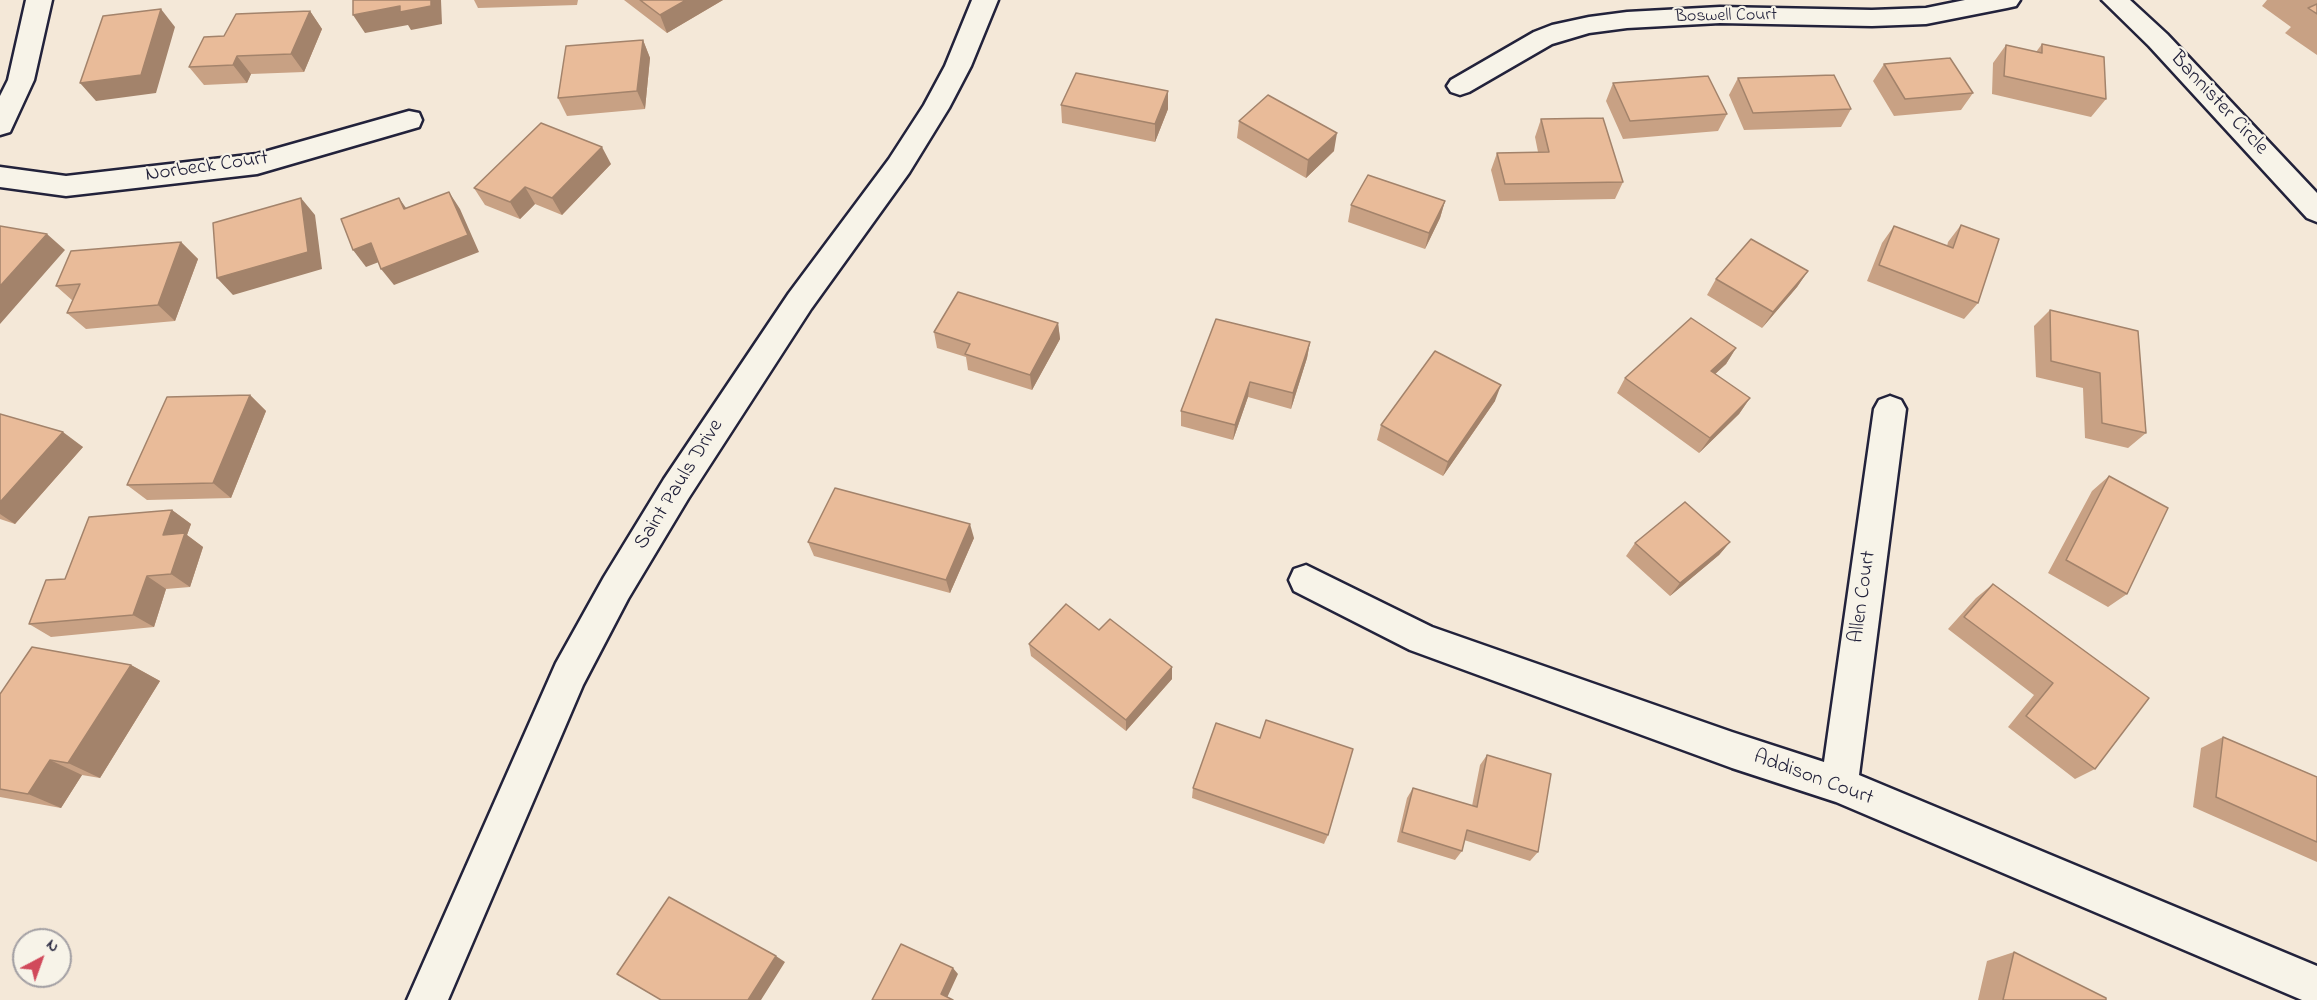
<!DOCTYPE html>
<style>
body{margin:0}
#map{position:relative;width:2317px;height:1000px;overflow:hidden;background:#f4e8d8;font-family:"Indie Flower",sans-serif}
canvas{display:block}
.north{position:absolute;left:12px;top:928px;width:60px;height:60px;box-sizing:border-box;background:#f7f3e8;border:2px solid #a29fa3;border-radius:50%;rotate:41deg;font-size:16px;font-weight:700;line-height:24px;text-align:center;color:#22223b}
.north::after{content:'';display:block;margin:auto;width:21px;height:27px;background:#d1495b;clip-path:polygon(50% 0,100% 100%,50% 72%,0 100%)}
</style>
<div id="map">
<canvas width="2317" height="1000"></canvas>
<div class="north">N</div>
</div>
<script>
const ctx = document.querySelector('canvas').getContext('2d');
ctx.lineJoin = 'round';
const poly = rows => new Path2D(rows.map(r => 'M' + r).join(''));
function trace(path, color, width, dash) { ctx.strokeStyle = color; ctx.lineWidth = width; ctx.lineCap = dash ? 'butt' : 'round'; ctx.setLineDash(dash || []); ctx.stroke(path); }
function fillPath(path, color) { ctx.fillStyle = color; ctx.fill(path, 'evenodd'); }
function label(font, color, halo, rows, align = 'center') {
  ctx.font = font + ' "Indie Flower",sans-serif'; ctx.lineWidth = 4.5; ctx.setLineDash([]); ctx.textBaseline = 'middle'; ctx.strokeStyle = halo; ctx.fillStyle = color; for (const [text, x, y, turn = 0] of rows) {
    ctx.save(); ctx.translate(x, y); ctx.rotate((+turn || 0) * Math.PI / 180); ctx.textAlign = isNaN(turn) ? turn : align; if (halo) ctx.strokeText(text, 0, 0); ctx.fillText(text, 0, 0); ctx.restore();
  }
}
const minor = poly([
 [26,0,52,0,34,80,10,132,0,135,0,96,8,80,26,0],
 [972,0,998,0,971,66,949,108,909,173,811,309,688,499,628,599,583,685,448,1000,407,1000,556,663,604,577,664,479,789,293,889,159,924,105,945,66,972,0],
 [1965,0,2020,0,2016,6,2007,8,1926,24,1872,26,1720,23,1627,28,1589,33,1552,44,1469,92,1460,95,1451,92,1447,86,1451,80,1534,32,1552,25,1589,17,1627,12,1720,7,1872,10,1926,8,1965,0],
 [2102,0,2130,0,2167,34,2317,193,2317,222,2307,218,2149,46,2102,0],
 [409,111,419,113,422,120,419,127,257,174,66,196,0,187,0,167,66,176,257,154,409,111],
 [1890,396,1901,400,1906,409,1859,775,2317,966,2317,1000,2302,1000,1836,802,1732,768,1410,650,1294,591,1289,580,1294,569,1306,565,1432,627,1732,732,1824,762,1874,409,1879,400,1890,396]
]);
trace(minor, '#22223b', 5);
fillPath(minor, '#f7f3e8');
fillPath(poly([
 [474,0,578,0,577,5,478,8],
 [624,0,723,0,667,33],
 [2267,0,2317,0,2317,55,2285,33,2291,27,2262,6],
 [310,11,322,29,304,72,251,74,247,83,204,85,189,67,224,36],
 [643,40,650,58,645,109,567,116,558,98],
 [2042,44,2106,99,2091,117,1992,94,1993,63,2006,45,2036,52],
 [1884,64,1973,93,1961,110,1894,116,1873,81],
 [1738,78,1851,109,1841,127,1744,130,1729,95],
 [1613,83,1727,114,1718,131,1623,139,1606,101],
 [1168,91,1168,109,1155,142,1062,123,1061,105],
 [1541,119,1623,182,1615,199,1499,201,1491,170,1497,153,1538,152,1535,137],
 [1239,121,1334,151,1306,178,1237,138],
 [611,164,562,215,535,204,520,219,485,205,474,188],
 [1445,201,1440,218,1425,249,1348,222,1351,205],
 [1961,225,1978,303,1964,319,1867,281,1882,243,1894,226,1947,246,1948,242],
 [181,242,198,259,175,321,86,329,67,313,73,301,56,286],
 [1808,271,1797,287,1762,328,1707,295,1716,279],
 [2050,310,2138,331,2146,433,2128,448,2085,438,2083,388,2036,377,2034,326],
 [1058,323,1060,339,1032,390,968,370,966,357,937,348,934,332],
 [1310,342,1307,358,1291,409,1248,397,1233,440,1181,426,1181,411],
 [1736,348,1726,364,1715,374,1750,398,1739,414,1699,453,1617,393,1625,378],
 [250,395,266,411,231,498,147,500,127,485],
 [1495,401,1443,476,1377,440,1381,425],
 [0,414,83,447,15,524,0,519],
 [2109,476,2127,594,2108,607,2048,573,2092,491],
 [172,510,191,524,187,535,203,547,190,587,166,589,154,627,51,637,29,624,65,579],
 [974,538,950,593,814,556,808,542],
 [1730,542,1719,555,1670,596,1626,556,1635,543],
 [1993,584,2149,698,2095,769,2075,779,2008,727,2034,695,1948,629,1976,598],
 [1029,644,1172,679,1126,731,1031,656],
 [131,665,160,681,100,778,82,775,61,808,0,797,0,694],
 [2223,737,2317,777,2317,862,2193,807,2201,748],
 [1487,755,1538,852,1530,861,1464,840,1462,851,1455,860,1397,842,1407,798,1413,788,1472,806,1480,765],
 [1193,788,1328,835,1324,844,1192,798],
 [2014,952,2106,1000,1978,1000,1987,961]
]), '#c8a184');
fillPath(poly([
 [431,0,441,0,442,24,411,30,408,25,365,33,353,15],
 [686,0,723,0,667,33,660,15],
 [161,9,175,27,156,93,96,101,80,83],
 [310,11,322,29,304,72,291,54],
 [643,40,650,58,645,109,637,91],
 [237,56,251,74,247,83,233,65],
 [1168,91,1168,109,1155,142,1155,124],
 [1337,133,1334,151,1306,178,1308,160],
 [602,147,611,164,562,215,552,198],
 [525,187,535,204,520,219,510,202],
 [449,192,460,209,479,252,394,285,381,269],
 [301,198,315,215,322,269,233,295,217,278],
 [399,198,411,215,404,209],
 [1445,201,1440,218,1425,249,1429,233],
 [47,234,65,250,0,324,0,286],
 [181,242,198,259,175,321,158,305],
 [371,243,384,260,366,267,353,250],
 [1808,271,1797,287,1762,328,1773,312],
 [1058,323,1060,339,1032,390,1030,375],
 [1310,342,1307,358,1291,409,1293,393],
 [1736,348,1726,364,1701,387,1711,371],
 [1250,382,1248,397,1233,440,1235,425],
 [1501,385,1495,401,1443,476,1448,462],
 [250,395,266,411,231,498,213,483],
 [1750,398,1739,414,1699,453,1710,438],
 [63,432,83,447,15,524,0,514,0,502],
 [172,510,191,524,187,535,203,547,190,587,171,574,163,535],
 [970,524,974,538,950,593,946,580],
 [1730,542,1719,555,1670,596,1680,583],
 [147,576,166,589,154,627,133,615],
 [131,665,160,681,100,778,68,763],
 [1172,667,1172,679,1126,731,1126,720],
 [50,760,82,775,61,808,28,794],
 [776,956,785,962,761,1000,748,1000],
 [953,968,958,974,946,1000,941,994]
]), '#a3836b');
const building = poly([
 [353,0,431,0,431,6,400,12,400,6,353,15,353,0],
 [640,0,686,0,660,15,640,0],
 [2317,4,2317,14,2308,8,2317,4],
 [161,9,141,75,80,83,103,16,161,9],
 [310,11,291,54,237,56,233,65,189,67,204,37,224,36,236,14,310,11],
 [643,40,637,91,558,98,566,46,643,40],
 [2042,44,2104,57,2106,99,2004,76,2006,45,2042,53,2042,44],
 [1950,58,1973,93,1905,99,1884,64,1950,58],
 [1076,73,1168,91,1155,124,1061,105,1076,73],
 [1834,75,1851,109,1753,113,1738,78,1834,75],
 [1708,76,1727,114,1630,121,1613,83,1708,76],
 [1268,95,1337,133,1308,160,1239,121,1268,95],
 [1603,118,1623,182,1505,184,1497,153,1549,152,1541,119,1603,118],
 [541,123,602,147,552,198,525,187,510,202,474,188,541,123],
 [1368,175,1445,201,1429,233,1351,205,1368,175],
 [449,192,468,235,381,269,371,243,353,250,341,219,399,198,404,209,449,192],
 [301,198,308,252,217,278,213,223,301,198],
 [1961,225,1999,239,1978,303,1879,265,1894,226,1953,248,1961,225],
 [0,226,47,234,0,286,0,226],
 [1751,239,1808,271,1773,312,1716,279,1751,239],
 [181,242,158,305,67,313,80,284,56,286,71,251,181,242],
 [958,292,1058,323,1030,375,965,354,970,344,934,332,958,292],
 [2050,310,2138,331,2146,433,2102,423,2100,373,2051,361,2050,310],
 [1691,318,1736,348,1711,371,1750,398,1710,438,1625,378,1691,318],
 [1216,319,1310,342,1293,393,1250,382,1235,425,1181,411,1216,319],
 [1435,351,1501,385,1448,462,1381,425,1435,351],
 [250,395,213,483,127,485,167,397,250,395],
 [0,414,63,432,0,502,0,414],
 [2109,476,2168,508,2127,594,2066,560,2109,476],
 [835,488,970,524,946,580,808,542,835,488],
 [1685,502,1730,542,1680,583,1635,543,1685,502],
 [172,510,163,535,185,533,171,574,147,576,133,615,29,624,46,580,65,579,89,517,172,510],
 [1993,584,2149,698,2095,769,2026,716,2053,683,1964,617,1993,584],
 [1066,604,1099,630,1110,619,1172,667,1126,720,1029,644,1066,604],
 [32,647,131,665,68,763,50,760,28,794,0,789,0,694,32,647],
 [1266,720,1353,749,1328,835,1193,788,1216,723,1260,738,1266,720],
 [2223,737,2317,777,2317,842,2216,797,2223,737],
 [1487,755,1551,774,1538,852,1467,830,1462,851,1402,832,1413,788,1477,807,1487,755],
 [669,897,776,956,748,1000,661,1000,617,974,669,897],
 [901,944,953,968,941,994,953,1000,872,1000,901,944],
 [2014,952,2106,998,2106,1000,2003,1000,2014,952]
]);
fillPath(building, '#e9bb99');
trace(building, '#a3836b', 1.5);
label('18px', '#22223b', '#f7f3e8', [
 ["Boswell Court",1726,17,-1]
]);
label('21px', '#22223b', '#f7f3e8', [
 ["Bannister Circle",2218,104,47],
 ["Norbeck Court",207,168,-8],
 ["Saint Pauls Drive",680,485,-58],
 ["Allen Court",1864,597,-82],
 ["Addison Court",1813,779,20]
]);
</script>
